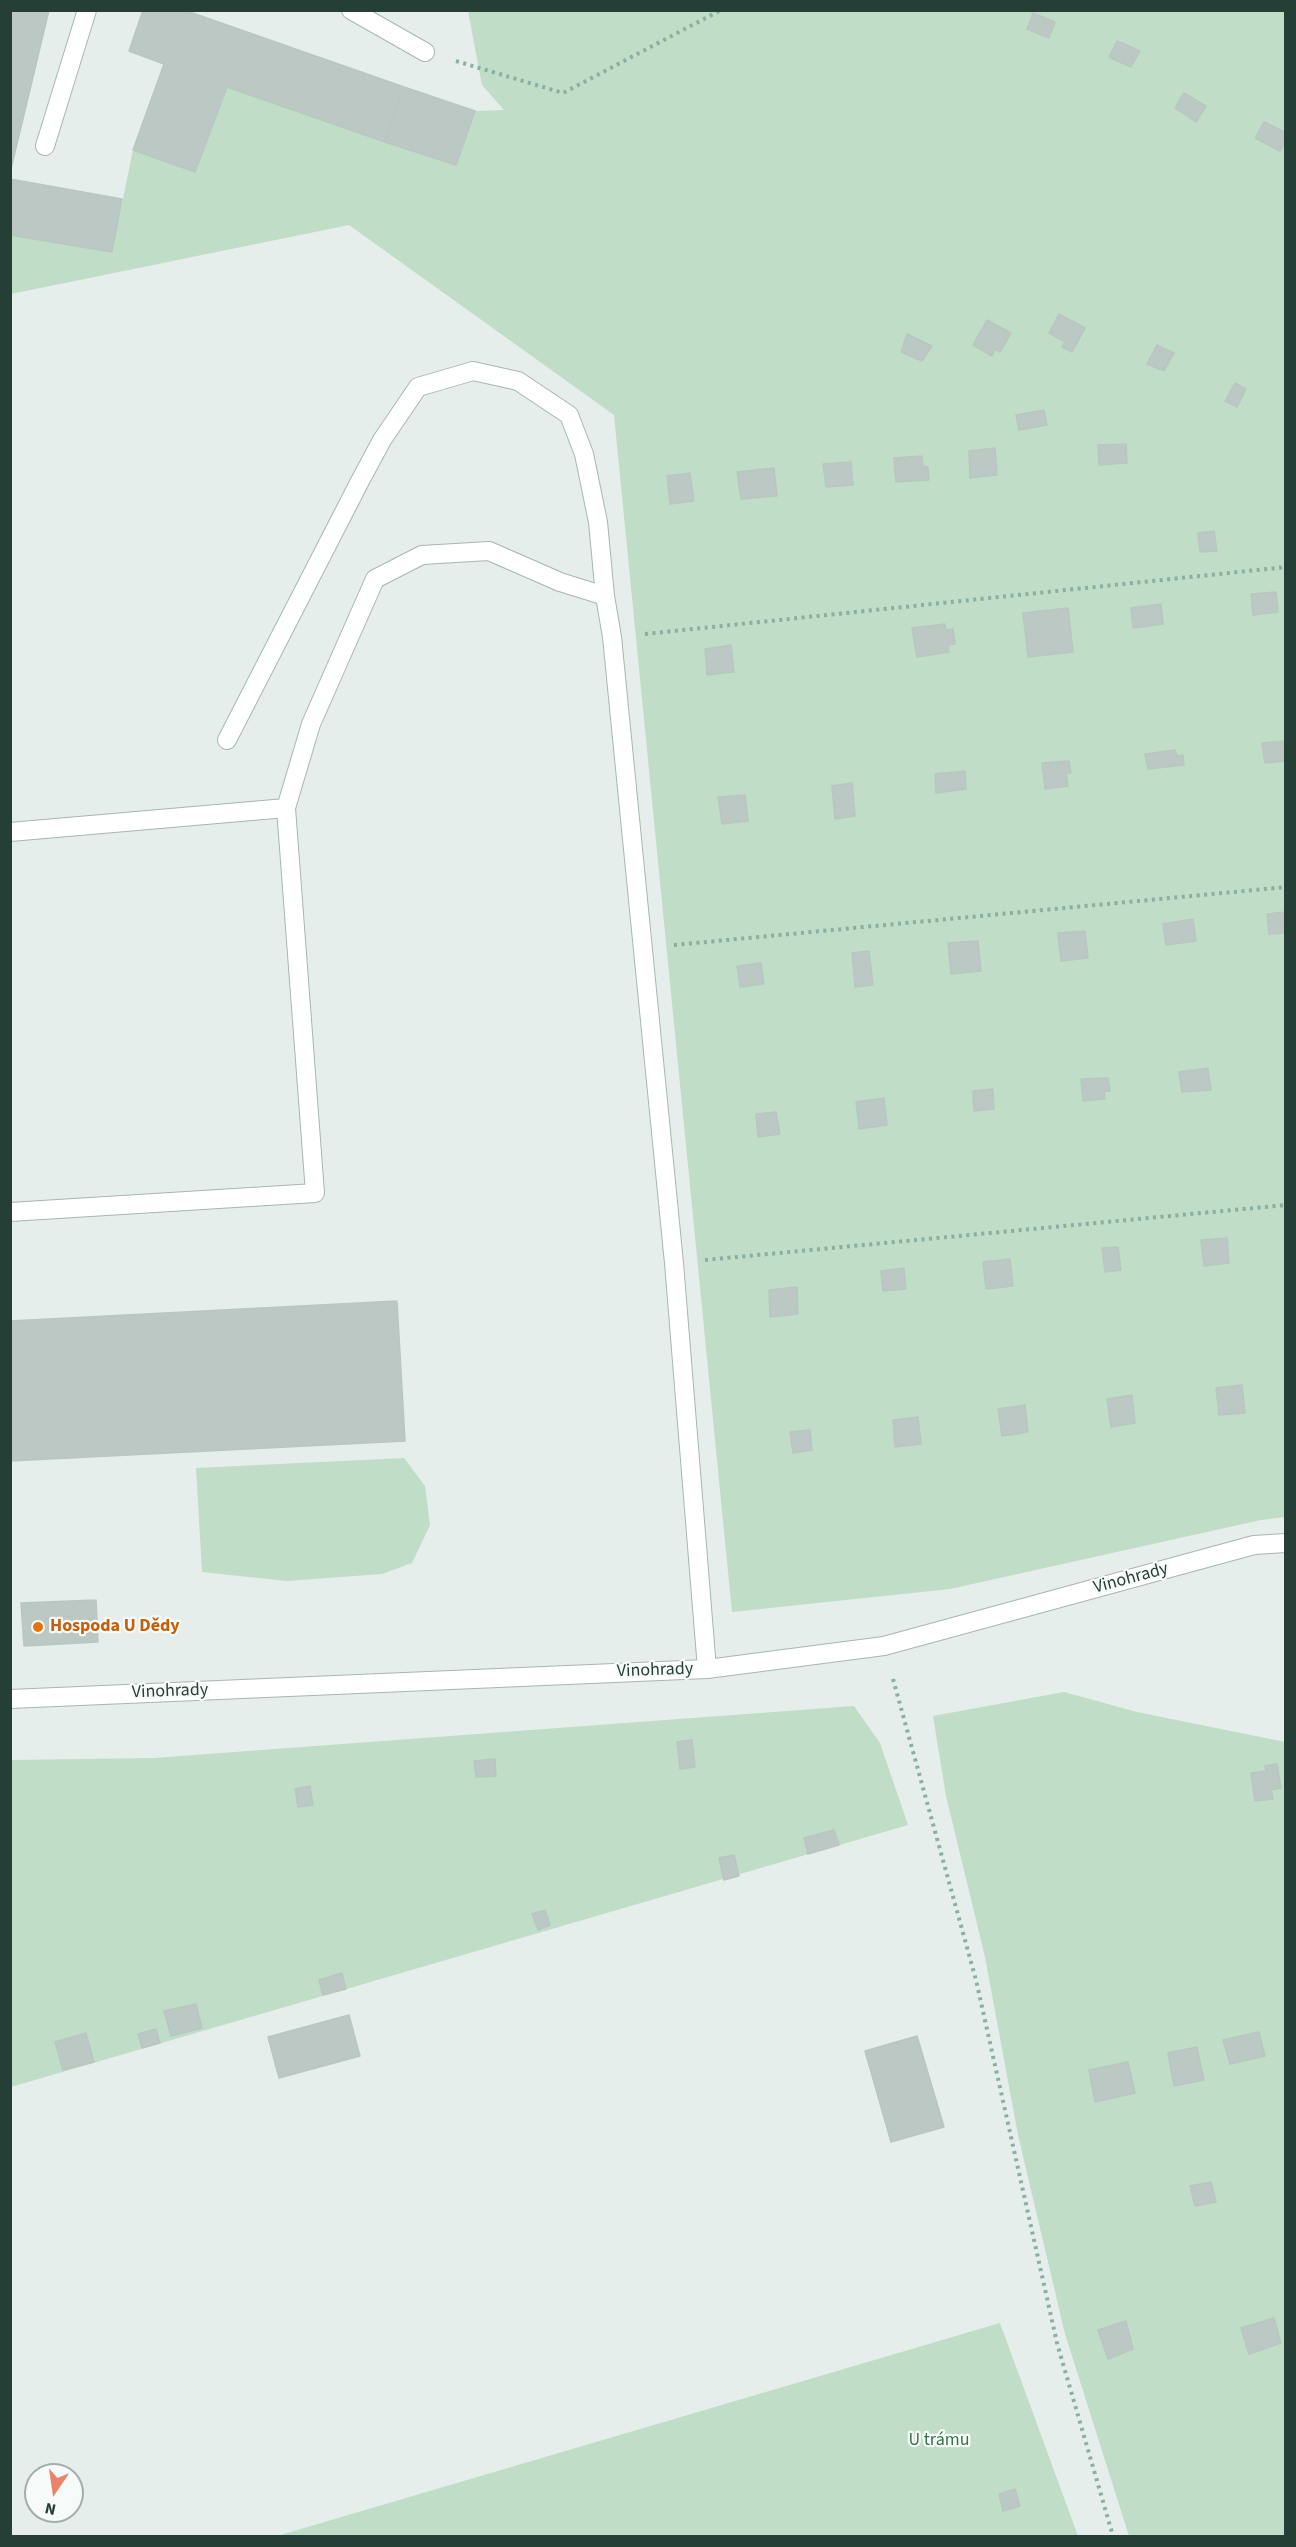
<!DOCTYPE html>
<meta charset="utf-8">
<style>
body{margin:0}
#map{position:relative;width:1296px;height:2547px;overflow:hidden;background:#e5eeea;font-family:"Source Sans 3",sans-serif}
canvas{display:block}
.frame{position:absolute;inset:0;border:12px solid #253f37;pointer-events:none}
.north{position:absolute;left:24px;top:2463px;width:60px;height:60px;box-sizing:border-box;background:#f6faf8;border:2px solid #a2afab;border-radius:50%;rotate:193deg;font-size:16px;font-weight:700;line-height:24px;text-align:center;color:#253f37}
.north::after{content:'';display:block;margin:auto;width:21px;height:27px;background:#e98468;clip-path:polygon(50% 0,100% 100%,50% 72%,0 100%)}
</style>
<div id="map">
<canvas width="1296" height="2547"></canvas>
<div class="frame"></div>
<div class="north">N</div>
</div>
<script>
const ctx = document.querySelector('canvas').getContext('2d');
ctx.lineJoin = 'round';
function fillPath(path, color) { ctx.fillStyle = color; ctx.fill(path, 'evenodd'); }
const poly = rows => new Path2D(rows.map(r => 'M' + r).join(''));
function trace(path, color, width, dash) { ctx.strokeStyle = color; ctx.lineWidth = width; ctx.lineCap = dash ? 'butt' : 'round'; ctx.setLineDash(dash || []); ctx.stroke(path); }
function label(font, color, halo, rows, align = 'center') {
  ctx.font = font + ' "Source Sans 3",sans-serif'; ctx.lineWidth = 4.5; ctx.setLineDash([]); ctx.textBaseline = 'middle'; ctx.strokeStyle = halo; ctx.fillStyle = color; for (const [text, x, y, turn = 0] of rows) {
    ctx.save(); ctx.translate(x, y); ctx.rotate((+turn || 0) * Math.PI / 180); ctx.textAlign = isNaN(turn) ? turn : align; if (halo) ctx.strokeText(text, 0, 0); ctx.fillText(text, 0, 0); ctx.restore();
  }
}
fillPath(poly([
 [468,11,1285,11,1285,1517,1261,1520,950,1589,732,1612,614,415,349,225,11,294,10,235,112,252,133,150,195,172,227,87,456,165,475,111,504,110,482,85],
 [404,1458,425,1486,430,1525,412,1563,382,1574,287,1581,202,1572,196,1468],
 [1064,1692,1137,1712,1285,1742,1285,2536,1129,2536,1065,2334,1018,2135,985,1957,946,1796,933,1716],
 [854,1706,880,1743,908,1825,11,2087,11,1760,154,1758],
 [1000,2323,1078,2536,277,2536]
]), '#c0ddc7');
const building = poly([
 [10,10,49,10,10,173,10,10],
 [143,10,184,10,404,87,385,142,227,87,195,172,133,150,164,64,129,51,143,10],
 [1033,13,1055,22,1049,38,1027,29,1033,13],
 [1117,41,1140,51,1131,67,1109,57,1117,41],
 [404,87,475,111,456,165,385,142,404,87],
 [1184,93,1206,106,1196,122,1175,108,1184,93],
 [1264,122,1286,133,1286,142,1280,151,1255,138,1264,122],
 [10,179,122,199,112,252,10,235,10,179],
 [1059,314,1085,328,1072,352,1062,347,1065,342,1049,333,1059,314],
 [987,320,1011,333,1000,352,995,349,992,356,973,345,987,320],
 [907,334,932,346,922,361,901,352,907,334],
 [1157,345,1174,353,1164,371,1147,364,1157,345],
 [1235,383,1246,389,1237,407,1225,401,1235,383],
 [1044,410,1047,425,1019,430,1016,415,1044,410],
 [1126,444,1127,463,1099,465,1098,445,1126,444],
 [995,448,997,475,970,478,969,451,995,448],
 [922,456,923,466,928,467,929,480,896,482,894,458,922,456],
 [851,462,853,485,826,487,823,464,851,462],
 [774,468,777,496,741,499,737,472,774,468],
 [690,473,694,501,670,504,667,476,690,473],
 [1214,531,1217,551,1200,552,1198,533,1214,531],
 [1276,592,1278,612,1253,615,1251,594,1276,592],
 [1161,604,1163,624,1133,628,1131,608,1161,604],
 [1068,608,1073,652,1028,657,1023,613,1068,608],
 [945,624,946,630,953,629,955,644,948,645,949,652,917,657,912,628,945,624],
 [731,645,734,672,707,675,705,649,731,645],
 [1286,741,1286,761,1265,763,1262,743,1286,741],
 [1175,750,1177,756,1183,755,1184,765,1148,769,1145,754,1175,750],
 [1069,761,1071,773,1066,773,1068,786,1045,789,1042,763,1069,761],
 [965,771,966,789,936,793,935,774,965,771],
 [852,783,855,816,835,819,832,786,852,783],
 [745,795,748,821,722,824,718,797,745,795],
 [1286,912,1286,933,1269,934,1267,914,1286,912],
 [1193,919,1196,941,1166,945,1163,924,1193,919],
 [1085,931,1088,958,1061,961,1058,933,1085,931],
 [978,941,981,971,951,974,948,943,978,941],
 [869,951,873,985,855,987,852,953,869,951],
 [761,963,764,984,740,987,737,966,761,963],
 [1208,1068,1211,1090,1182,1092,1179,1072,1208,1068],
 [1108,1078,1110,1091,1104,1092,1105,1099,1083,1101,1081,1079,1108,1078],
 [993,1089,994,1109,974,1111,973,1091,993,1089],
 [884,1098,887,1125,859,1129,856,1102,884,1098],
 [776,1112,780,1134,758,1137,756,1114,776,1112],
 [1227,1238,1229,1263,1204,1266,1201,1240,1227,1238],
 [1118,1247,1121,1270,1105,1272,1102,1248,1118,1247],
 [1010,1259,1013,1286,986,1289,983,1262,1010,1259],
 [904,1268,906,1289,883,1291,881,1271,904,1268],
 [797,1287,798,1314,770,1317,769,1290,797,1287],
 [397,1301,405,1441,10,1461,10,1321,397,1301],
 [1242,1385,1245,1413,1219,1415,1216,1388,1242,1385],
 [1132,1395,1135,1423,1111,1427,1107,1399,1132,1395],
 [1025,1405,1028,1432,1002,1436,998,1409,1025,1405],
 [918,1417,921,1444,895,1447,893,1420,918,1417],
 [810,1430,812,1450,793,1453,790,1432,810,1430],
 [96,1600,98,1642,24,1646,21,1603,96,1600],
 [692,1740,695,1767,680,1769,677,1742,692,1740],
 [495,1759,496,1776,476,1777,474,1761,495,1759],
 [1277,1764,1281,1788,1271,1790,1273,1799,1255,1801,1251,1773,1266,1771,1265,1766,1277,1764],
 [310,1786,313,1805,298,1807,295,1789,310,1786],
 [834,1830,839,1845,808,1854,804,1838,834,1830],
 [734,1855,739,1876,724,1880,719,1858,734,1855],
 [545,1910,550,1925,538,1930,532,1914,545,1910],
 [342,1973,346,1989,323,1995,319,1980,342,1973],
 [196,2004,202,2028,171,2036,164,2011,196,2004],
 [349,2015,360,2056,279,2078,268,2037,349,2015],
 [156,2029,160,2043,142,2048,138,2034,156,2029],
 [1259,2032,1265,2056,1230,2064,1223,2040,1259,2032],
 [86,2033,94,2062,63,2070,55,2042,86,2033],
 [917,2036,944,2127,891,2142,865,2051,917,2036],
 [1197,2047,1204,2080,1174,2086,1168,2053,1197,2047],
 [1128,2062,1135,2093,1095,2102,1089,2070,1128,2062],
 [1211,2182,1216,2202,1195,2206,1190,2186,1211,2182],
 [1274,2318,1281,2343,1249,2354,1241,2328,1274,2318],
 [1126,2321,1133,2349,1108,2359,1098,2330,1126,2321],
 [1015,2489,1020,2506,1003,2511,999,2494,1015,2489]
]);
fillPath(building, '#bbc8c3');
trace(building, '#b8c7c0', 1.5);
const lane = poly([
 [351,10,425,52],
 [45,146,87,10],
 [227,740,360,481,382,440,418,387,473,371,518,381,569,415,584,454,598,522,605,596],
 [10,832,286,808],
 [10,1212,315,1193,286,808,311,724,375,579,422,555,489,551,560,582,605,596,612,637,674,1263,707,1669]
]);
const street = poly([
 [10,1699,707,1669,884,1646,1254,1545,1286,1543]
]);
trace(lane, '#a8b6b1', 20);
trace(street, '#a8b6b1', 20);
trace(poly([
 [456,61,563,93,721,10],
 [645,634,1286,567],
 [674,945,1286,887],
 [705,1260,1286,1205],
 [893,1679,976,1980,1057,2343,1113,2536]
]), '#88afa2', 4, [3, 4.5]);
trace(lane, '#fff', 18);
trace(street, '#fff', 18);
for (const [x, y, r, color] of [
 [38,1627,6,"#e8710a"]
]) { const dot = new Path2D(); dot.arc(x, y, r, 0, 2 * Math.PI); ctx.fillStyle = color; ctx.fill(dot); trace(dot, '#f6faf8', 2); }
label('18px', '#253f37', '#f6faf8', [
 ["Vinohrady",1131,1579,-15],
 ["Vinohrady",655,1671,-2],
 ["Vinohrady",170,1692,-2]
]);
label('bold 18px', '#c56008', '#f6faf8', [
 ["Hospoda U Dědy",50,1627]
], 'left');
label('18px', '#327349', '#f6faf8', [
 ["U trámu",939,2441]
]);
</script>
